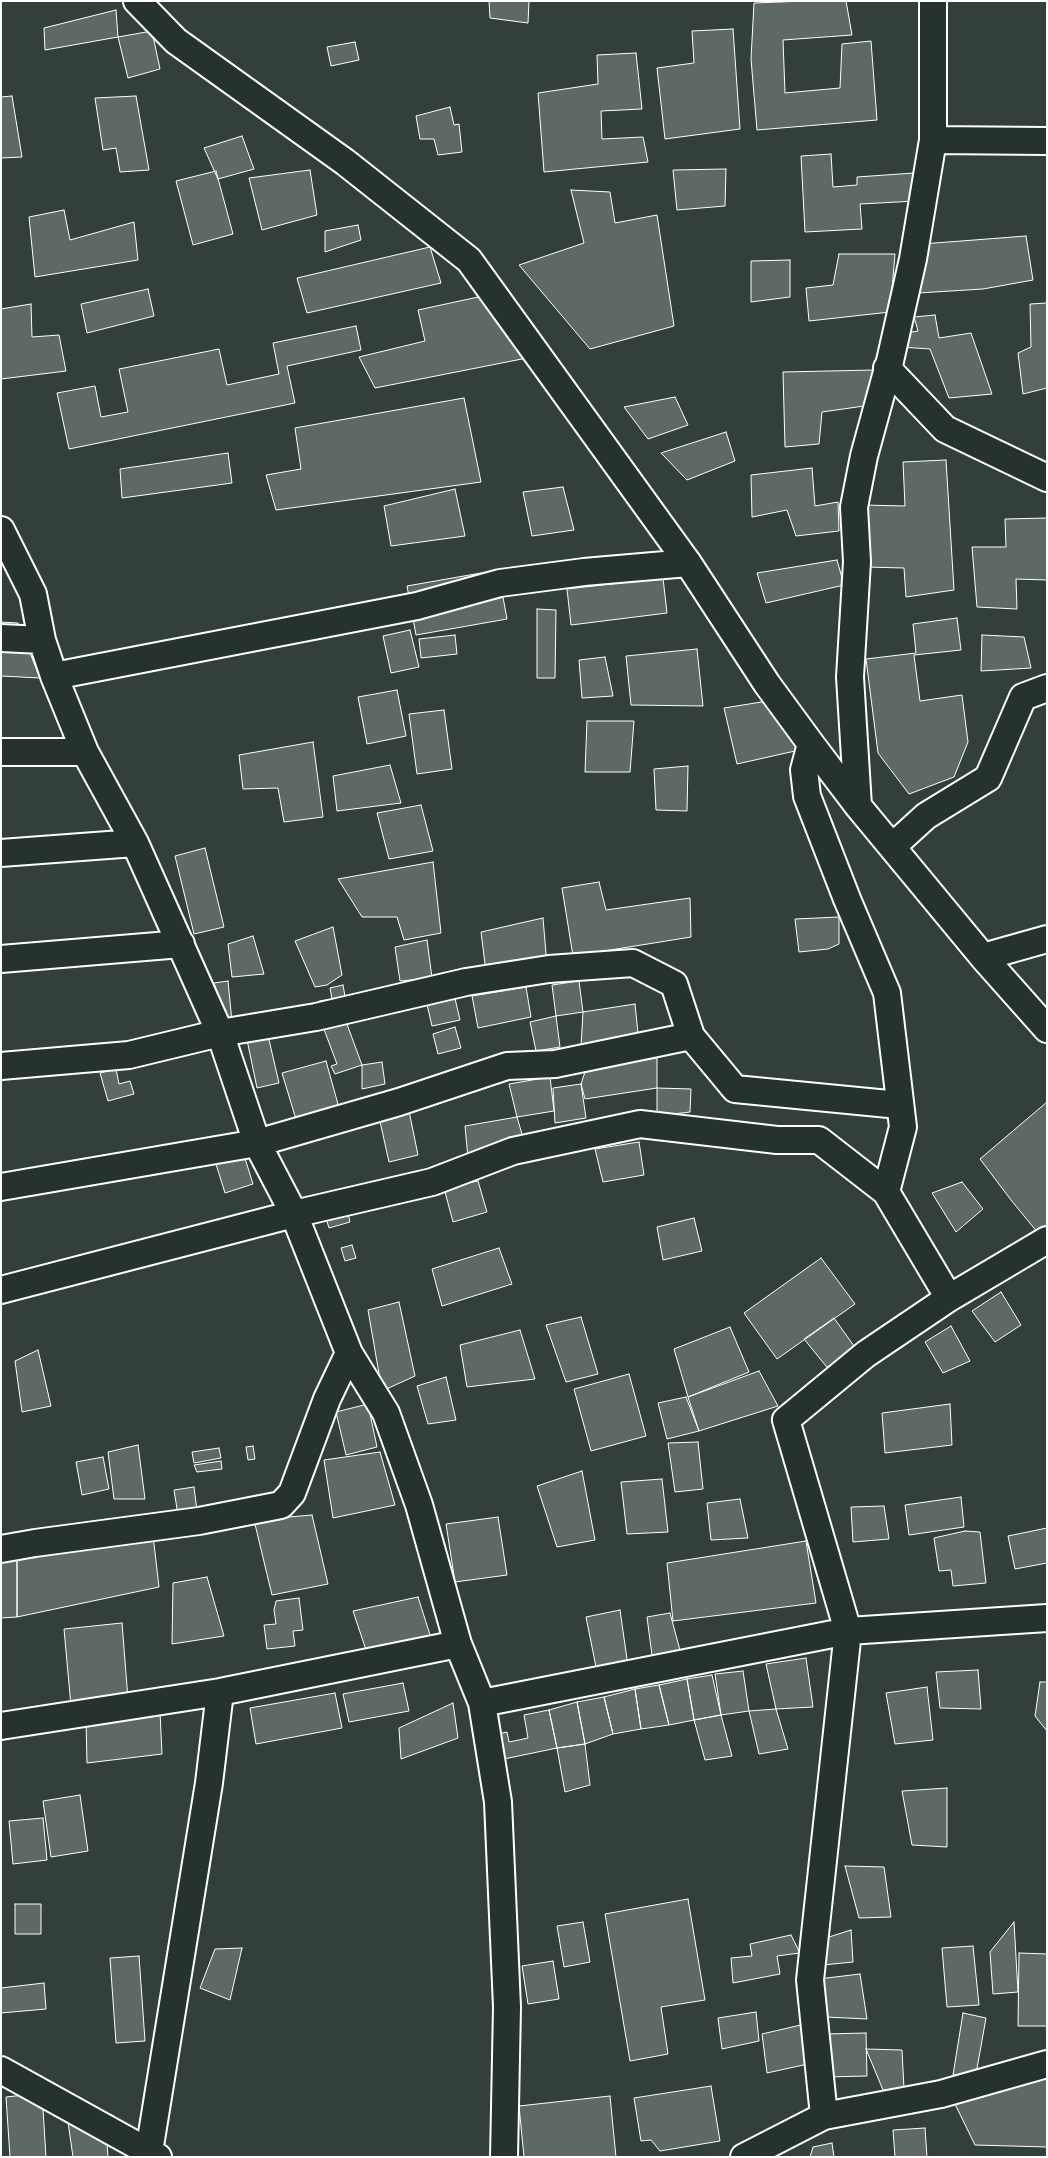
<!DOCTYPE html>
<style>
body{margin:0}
#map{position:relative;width:1048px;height:2158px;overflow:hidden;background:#333f3a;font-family:"Patrick Hand",sans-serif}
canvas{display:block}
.frame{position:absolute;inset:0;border:2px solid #fff;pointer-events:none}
</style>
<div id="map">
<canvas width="1048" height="2158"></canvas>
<div class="frame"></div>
</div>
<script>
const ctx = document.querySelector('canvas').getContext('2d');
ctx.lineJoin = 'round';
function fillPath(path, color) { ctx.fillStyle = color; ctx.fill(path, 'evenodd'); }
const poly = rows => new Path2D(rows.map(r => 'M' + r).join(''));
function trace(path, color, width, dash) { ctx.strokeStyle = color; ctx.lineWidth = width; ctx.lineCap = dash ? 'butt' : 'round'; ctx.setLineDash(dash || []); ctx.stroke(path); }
const building = poly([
 [489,1,529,1,528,23,490,18,489,1],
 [805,1,846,1,852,35,783,40,785,93,840,88,842,44,871,41,877,120,757,130,751,59,754,3,805,1],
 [116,10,118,37,45,50,44,28,116,10],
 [733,29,740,129,665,139,657,68,694,63,692,31,733,29],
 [152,31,160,69,128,78,118,37,152,31],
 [355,42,359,60,331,66,327,47,355,42],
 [636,53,642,109,601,111,602,139,643,137,648,162,544,172,538,93,598,84,597,55,636,53],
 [12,96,22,157,1,158,1,97,12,96],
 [136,96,149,170,120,172,116,148,103,150,95,98,136,96],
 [450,107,454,125,459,124,462,152,438,155,434,139,420,139,416,116,450,107],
 [242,136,254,169,218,179,204,148,242,136],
 [831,154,833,187,857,185,857,177,914,173,916,201,860,204,862,229,805,232,801,156,831,154],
 [726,169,725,206,677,210,673,170,726,169],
 [310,170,317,215,262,230,249,178,310,170],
 [216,171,233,234,193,245,176,181,216,171],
 [571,190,610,192,615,223,657,215,674,326,590,349,519,265,584,243,571,190],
 [64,210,70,240,134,222,138,260,35,277,29,217,64,210],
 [358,225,361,240,325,252,325,231,358,225],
 [1026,236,1033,280,983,289,918,293,922,244,1026,236],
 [430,247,441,283,307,313,297,278,430,247],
 [839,254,895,254,890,312,809,321,806,288,833,285,839,254],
 [790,260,790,297,751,302,751,261,790,260],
 [148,289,154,316,87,333,81,304,148,289],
 [483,296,527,358,375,388,359,357,425,341,418,310,483,296],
 [1047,303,1047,388,1023,394,1018,353,1031,347,1030,304,1047,303],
 [31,304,32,337,59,335,66,371,1,379,1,309,31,304],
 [935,315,939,338,971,333,992,394,949,398,930,349,900,347,900,334,918,331,914,317,935,315],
 [356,326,361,350,287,366,295,403,69,449,57,393,95,386,101,417,128,412,119,369,219,349,227,385,279,374,273,343,356,326],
 [874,370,864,406,822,412,819,444,785,447,783,372,874,370],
 [675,397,688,425,648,439,624,407,675,397],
 [464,398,481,482,276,510,266,475,301,469,295,428,464,398],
 [726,432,735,461,687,480,661,453,726,432],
 [228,453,232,483,122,498,120,469,228,453],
 [946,460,954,590,906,597,904,568,865,567,863,505,905,506,903,462,946,460],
 [812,468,815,506,838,502,839,531,796,536,787,510,752,517,751,475,812,468],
 [563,487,574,530,532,536,523,492,563,487],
 [455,489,465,536,391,546,384,506,455,489],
 [1047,518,1047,580,1016,579,1017,609,977,607,972,547,1006,547,1005,519,1047,518],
 [837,560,844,585,766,603,757,573,837,560],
 [498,570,507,619,416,635,407,586,498,570],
 [663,578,667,613,571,625,567,589,663,578],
 [537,609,556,610,555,678,537,678,537,609],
 [957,618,961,650,914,655,920,701,962,695,968,742,954,777,909,794,878,753,866,659,916,653,913,624,957,618],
 [1,622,18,623,40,678,1,676,1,622],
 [410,630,419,667,391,673,383,636,410,630],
 [455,635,457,654,421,658,419,639,455,635],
 [982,635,1024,637,1031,668,981,671,982,635],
 [697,649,703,706,631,705,626,656,697,649],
 [605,657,613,696,582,698,579,660,605,657],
 [397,690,406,736,367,744,358,697,397,690],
 [774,700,804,749,737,764,724,708,774,700],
 [444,710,452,769,417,774,409,714,444,710],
 [587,721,634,721,630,772,585,772,587,721],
 [313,742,323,817,284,822,278,788,243,789,239,755,313,742],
 [390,765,401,803,337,811,333,776,390,765],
 [688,766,687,811,656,810,654,769,688,766],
 [421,805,433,851,389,859,377,813,421,805],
 [205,848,224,927,194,934,175,856,205,848],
 [433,862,441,933,404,940,397,917,362,917,338,879,433,862],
 [599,882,606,910,690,898,691,937,573,956,562,888,599,882],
 [839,917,839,944,828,949,799,952,795,919,839,917],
 [543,918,547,965,486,972,481,932,543,918],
 [333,927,342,975,327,985,315,987,295,941,333,927],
 [253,936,264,974,232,977,228,944,253,936],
 [427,940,432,978,400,981,395,947,427,940],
 [228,981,232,1022,227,1024,214,983,228,981],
 [579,981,583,1012,556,1016,552,985,579,981],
 [343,985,346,1002,321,1009,319,1001,332,999,330,988,343,985],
 [526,987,531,1017,478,1028,472,996,526,987],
 [454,994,460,1020,432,1026,426,1000,454,994],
 [635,1004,639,1043,581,1046,583,1012,635,1004],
 [344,1016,362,1065,335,1074,331,1066,337,1064,322,1024,344,1016],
 [556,1016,560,1047,536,1051,530,1022,556,1016],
 [455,1027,461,1048,438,1054,433,1034,455,1027],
 [267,1031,279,1083,257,1088,246,1035,267,1031],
 [657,1058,657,1088,585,1099,581,1084,586,1069,657,1058],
 [326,1061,341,1115,298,1126,282,1073,326,1061],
 [382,1062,385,1084,362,1089,362,1065,382,1062],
 [116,1069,119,1084,130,1081,134,1094,108,1101,100,1073,116,1069],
 [550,1077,554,1111,517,1117,509,1084,550,1077],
 [581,1084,586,1118,555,1123,553,1088,581,1084],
 [657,1088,691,1089,690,1112,657,1116,657,1088],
 [1047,1102,1047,1227,1038,1233,1011,1200,980,1159,1047,1102],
 [409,1111,418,1155,389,1162,379,1117,409,1111],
 [517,1117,524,1141,468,1158,465,1126,517,1117],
 [239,1139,253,1184,225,1193,211,1148,239,1139],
 [639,1142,644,1175,603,1182,595,1149,639,1142],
 [478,1181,487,1212,453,1222,444,1188,478,1181],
 [962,1182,983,1209,956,1232,932,1193,962,1182],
 [347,1209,350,1222,329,1228,325,1215,347,1209],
 [694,1218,702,1251,663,1260,657,1227,694,1218],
 [352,1245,356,1258,345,1261,341,1248,352,1245],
 [499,1248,512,1284,442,1306,432,1269,499,1248],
 [821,1258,855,1304,777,1359,744,1313,821,1258],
 [1001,1292,1021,1325,995,1342,972,1311,1001,1292],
 [399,1302,415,1376,382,1391,368,1310,399,1302],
 [581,1317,598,1374,566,1382,546,1325,581,1317],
 [834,1318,859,1353,830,1371,804,1339,834,1318],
 [951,1326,970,1361,943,1373,925,1342,951,1326],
 [730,1327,749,1372,688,1397,674,1349,730,1327],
 [520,1330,535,1379,467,1387,460,1345,520,1330],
 [38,1350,51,1406,22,1412,15,1361,38,1350],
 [759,1371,778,1406,699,1431,688,1397,759,1371],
 [629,1374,646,1436,591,1451,574,1389,629,1374],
 [446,1377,456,1420,428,1424,417,1386,446,1377],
 [686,1397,699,1431,667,1439,658,1403,686,1397],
 [368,1404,377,1447,346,1455,336,1412,368,1404],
 [950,1404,952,1445,885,1453,882,1413,950,1404],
 [698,1442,703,1489,675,1492,668,1443,698,1442],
 [138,1445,145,1499,114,1499,108,1452,138,1445],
 [253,1446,255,1459,248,1460,246,1447,253,1446],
 [219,1448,221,1458,194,1463,192,1452,219,1448],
 [380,1452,395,1505,333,1518,324,1460,380,1452],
 [103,1457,109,1489,82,1495,76,1462,103,1457],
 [221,1461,222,1469,197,1472,194,1465,221,1461],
 [582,1471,595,1540,557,1547,537,1486,582,1471],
 [662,1479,668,1532,627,1534,621,1482,662,1479],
 [194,1487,197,1511,178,1515,174,1490,194,1487],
 [961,1497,964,1527,909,1535,905,1505,961,1497],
 [740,1499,748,1538,711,1540,707,1503,740,1499],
 [884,1506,889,1539,853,1542,851,1507,884,1506],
 [312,1515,328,1584,272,1595,254,1520,312,1515],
 [498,1517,507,1575,455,1582,446,1524,498,1517],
 [1047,1528,1047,1563,1015,1569,1008,1536,1047,1528],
 [965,1531,980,1532,986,1583,953,1586,951,1570,939,1571,934,1538,965,1531],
 [153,1535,159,1587,17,1617,17,1556,153,1535],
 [806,1541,816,1603,673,1621,667,1563,806,1541],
 [17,1556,17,1617,1,1618,1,1560,17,1556],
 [207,1577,224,1636,172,1644,173,1583,207,1577],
 [418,1597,431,1638,367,1653,353,1611,418,1597],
 [299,1598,303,1630,293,1631,295,1646,267,1649,264,1625,276,1624,274,1610,276,1601,299,1598],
 [620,1610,628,1666,596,1667,586,1617,620,1610],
 [670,1613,681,1654,653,1663,647,1617,670,1613],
 [122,1623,128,1699,71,1706,64,1629,122,1623],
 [806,1658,813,1707,776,1709,766,1664,806,1658],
 [978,1670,981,1709,940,1708,936,1672,978,1670],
 [743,1671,749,1711,721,1715,715,1674,743,1671],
 [712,1675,721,1715,694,1720,687,1679,712,1675],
 [687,1679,694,1720,669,1725,659,1685,687,1679],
 [1040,1682,1047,1682,1047,1731,1035,1716,1040,1682],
 [403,1683,409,1711,349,1722,343,1694,403,1683],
 [659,1685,669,1725,641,1729,635,1689,659,1685],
 [927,1687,933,1740,895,1744,886,1693,927,1687],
 [635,1689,641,1729,613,1734,604,1697,635,1689],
 [335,1693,342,1728,256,1744,250,1708,335,1693],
 [604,1697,613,1734,585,1744,577,1702,604,1697],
 [577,1702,585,1744,557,1748,549,1710,577,1702],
 [453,1703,458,1738,401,1759,399,1728,453,1703],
 [776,1709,788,1749,759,1754,749,1711,776,1709],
 [549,1710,557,1748,499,1760,493,1735,507,1732,509,1742,528,1738,524,1715,549,1710],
 [160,1712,162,1754,87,1763,86,1721,160,1712],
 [721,1715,732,1756,705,1760,694,1720,721,1715],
 [585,1744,590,1785,565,1792,557,1748,585,1744],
 [947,1788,947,1847,912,1845,902,1791,947,1788],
 [80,1795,88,1851,51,1857,43,1801,80,1795],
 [43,1818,47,1860,13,1864,9,1821,43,1818],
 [845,1866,884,1867,891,1917,859,1918,845,1866],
 [688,1899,705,2000,661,2007,668,2054,630,2061,605,1914,688,1899],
 [15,1904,41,1904,41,1934,15,1934,15,1904],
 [583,1922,590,1962,564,1967,557,1926,583,1922],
 [1014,1922,1018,1992,993,1994,990,1952,1014,1922],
 [851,1930,853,1962,823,1965,829,1937,851,1930],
 [791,1935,800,1953,777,1956,780,1974,733,1983,731,1958,752,1956,750,1944,791,1935],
 [973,1946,979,2005,947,2007,942,1948,973,1946],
 [242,1948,230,2000,200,1988,215,1949,242,1948],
 [1019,1953,1047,1954,1047,2026,1018,2026,1019,1953],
 [139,1956,145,2041,116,2043,110,1958,139,1956],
 [553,1961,559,1999,528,2004,522,1966,553,1961],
 [860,1974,867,2019,825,2017,810,1980,860,1974],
 [44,1983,46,2009,1,2013,1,1988,44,1983],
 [756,2012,759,2041,722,2049,718,2018,756,2012],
 [963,2013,986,2018,976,2074,953,2075,963,2013],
 [805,2024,808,2064,767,2073,762,2034,805,2024],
 [866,2033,867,2076,826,2077,825,2034,866,2033],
 [866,2049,902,2050,904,2089,883,2090,866,2049],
 [1047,2077,1047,2147,975,2145,953,2100,1047,2077],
 [711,2086,720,2141,660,2151,651,2140,641,2141,634,2098,711,2086],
 [42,2093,46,2157,10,2157,6,2097,42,2093],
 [610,2096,616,2157,524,2157,519,2106,610,2096],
 [68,2122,106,2128,108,2157,73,2157,68,2122],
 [925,2128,927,2157,895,2157,893,2130,925,2128],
 [832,2143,834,2157,810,2157,813,2147,832,2143]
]);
fillPath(building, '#5f6964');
trace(building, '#fff', 1);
const minor = poly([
 [137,1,176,41,345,162,469,260,688,563,767,684,811,744,858,806,983,957,1047,1029],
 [933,140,1047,141],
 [887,368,945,429,1047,478],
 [1,530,33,594,42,640,54,676,85,752,135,843,220,1033,257,1143,294,1214,349,1353,386,1413,419,1505,458,1644,482,1703,498,1802,507,2007,504,2157],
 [1,638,42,640],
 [54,676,417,606,500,583,584,572,688,563],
 [811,744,804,770,807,796,847,899,887,993,903,1127,886,1192,949,1298],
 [1,752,85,752],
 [858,806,850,677,857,562,854,507,864,456,890,361,913,259,933,140,933,1],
 [892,847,926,816,988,778,1023,697,1047,688],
 [1,853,135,843],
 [983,957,1047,939],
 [1,959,181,944],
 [1,1066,129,1055,220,1033,316,1017,466,982,549,969,633,963,674,984,691,1036],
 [1,1187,257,1143,399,1102,507,1066,555,1064,691,1036,735,1089,899,1105],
 [1,1290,294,1214,432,1182,513,1151,640,1124,777,1140,819,1140,886,1192],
 [1,1549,35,1543,199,1521,281,1505,292,1493,327,1399,349,1353],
 [482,1703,848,1631,1047,1618],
 [1,1726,220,1692,458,1644],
 [1,2070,158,2157],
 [824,2116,810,1980,848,1631,786,1420,866,1354,949,1298,1047,1240],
 [149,2152,209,1783,220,1692],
 [744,2157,824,2116,941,2094,1047,2064]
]);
trace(minor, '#fff', 30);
trace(minor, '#26332d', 26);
</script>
